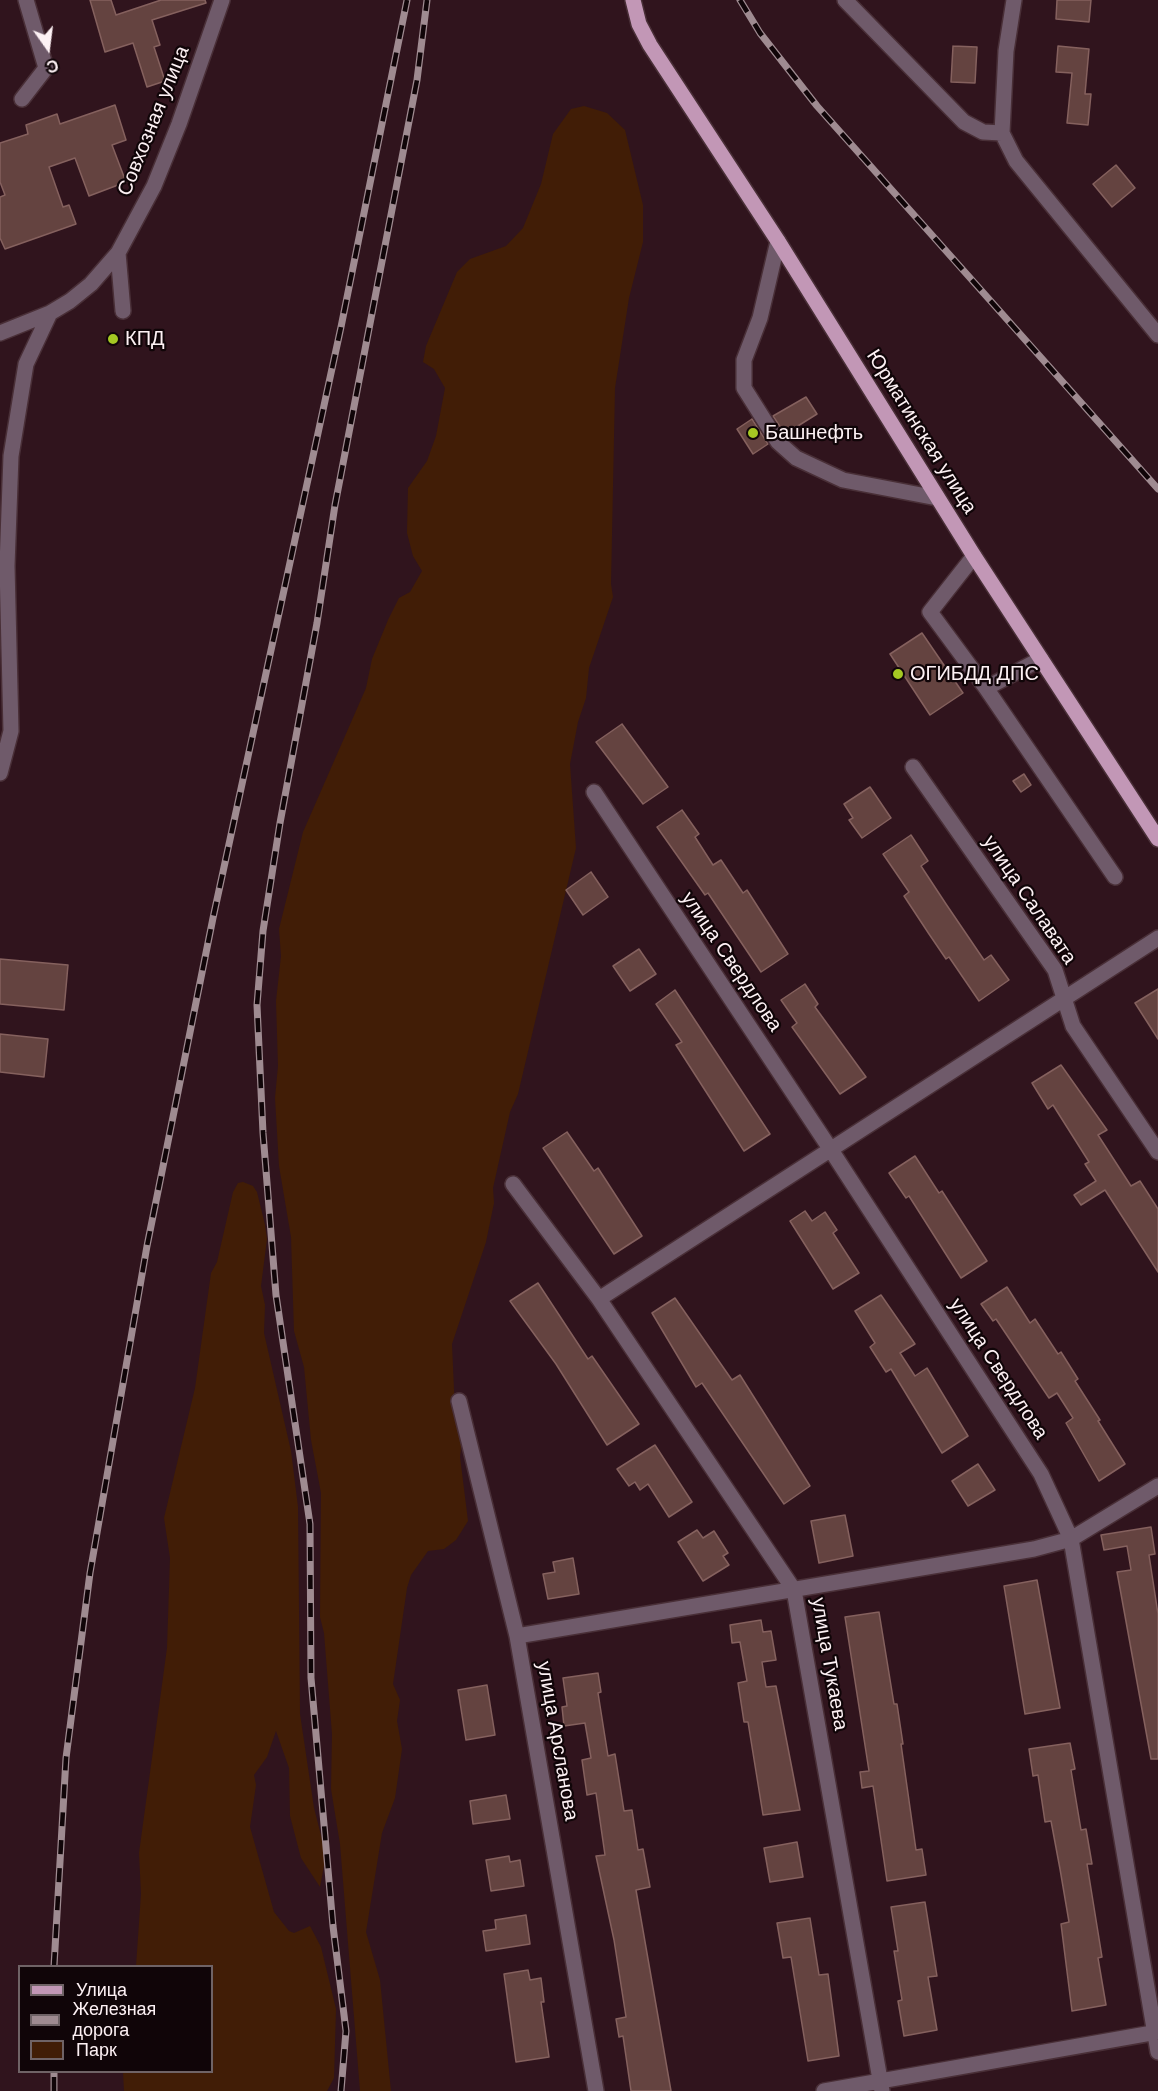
<!DOCTYPE html>
<meta charset="utf-8">
<style>
body{margin:0}
#map{position:relative;width:1158px;height:2091px;overflow:hidden;background:#30141d;font-family:Helvetica,sans-serif}
canvas{display:block}
.legend{position:absolute;left:18px;top:1965px;width:195px;height:108px;box-sizing:border-box;background:#100508;border:2px solid #6f6366;margin:0;padding:8px 10px;list-style:none;font-size:18px;color:#fdf1f4}
.legend li{display:flex;align-items:center;gap:12px;height:30px}
.legend b{width:30px;border:2px solid #6f6366}
.north{position:absolute;left:18px;top:18px;width:60px;height:60px;-webkit-text-stroke:4px #100508;paint-order:stroke;rotate:166deg;font-size:16px;font-weight:700;line-height:24px;text-align:center;color:#fdf1f4}
.north::after{content:'';display:block;margin:auto;width:21px;height:27px;background:#fdf1f4;clip-path:polygon(50% 0,100% 100%,50% 72%,0 100%)}
</style>
<div id="map">
<canvas width="1158" height="2091"></canvas>
<ul class="legend">
<li><b style="height:8px;background:#c297b6"></b>Улица</li>
<li><b style="height:8px;background:#9f8b91"></b>Железная дорога</li>
<li><b style="height:16px;background:#411d06"></b>Парк</li>
</ul>
<div class="north">С</div>
</div>
<script>
const ctx = document.querySelector('canvas').getContext('2d');
ctx.lineJoin = 'round';
function fillPath(path, color) { ctx.fillStyle = color; ctx.fill(path, 'evenodd'); }
const poly = rows => new Path2D(rows.map(r => 'M' + r).join(''));
function trace(path, color, width, dash) { ctx.strokeStyle = color; ctx.lineWidth = width; ctx.lineCap = dash ? 'butt' : 'round'; ctx.setLineDash(dash || []); ctx.stroke(path); }
function label(font, color, halo, rows, align = 'center') {
  ctx.font = font + ' Helvetica,sans-serif'; ctx.lineWidth = 4.5; ctx.setLineDash([]); ctx.textBaseline = 'middle'; ctx.strokeStyle = halo; ctx.fillStyle = color; for (const [text, x, y, turn = 0] of rows) {
    ctx.save(); ctx.translate(x, y); ctx.rotate((+turn || 0) * Math.PI / 180); ctx.textAlign = isNaN(turn) ? turn : align; if (halo) ctx.strokeText(text, 0, 0); ctx.fillText(text, 0, 0); ctx.restore();
  }
}
fillPath(poly([
 [584,106,607,113,625,130,643,205,643,242,629,298,615,388,611,584,613,597,589,668,586,698,578,722,570,764,576,848,518,1094,510,1112,493,1188,494,1203,486,1242,452,1344,455,1412,462,1440,460,1457,468,1521,456,1540,444,1549,428,1551,411,1575,407,1588,393,1684,400,1700,397,1721,402,1749,395,1798,382,1833,366,1932,380,1980,391,2091,360,2091,340,1844,331,1789,332,1734,324,1633,320,1617,321,1493,311,1440,304,1367,294,1331,291,1237,279,1166,275,1098,278,1066,276,1001,281,956,279,929,303,832,366,688,372,659,388,620,399,598,410,592,422,571,413,556,407,533,408,488,427,461,436,436,445,388,434,369,423,362,426,346,457,272,470,259,506,246,523,228,541,184,553,134,571,109],
 [243,1182,253,1186,257,1192,265,1225,267,1239,261,1286,265,1305,264,1333,291,1451,298,1507,300,1714,314,1808,326,1855,320,1887,301,1858,290,1816,289,1768,276,1731,267,1757,254,1775,256,1785,250,1827,274,1912,289,1931,294,1933,310,1926,321,1947,336,2009,334,2078,327,2091,124,2091,123,2072,212,2072,212,1966,136,1966,141,1894,139,1853,167,1648,170,1558,164,1518,195,1388,211,1273,217,1262,233,1192,238,1183]
]), '#411d06');
const building = poly([
 [90,0,111,0,116,15,161,0,205,0,206,3,152,20,160,45,154,47,165,81,147,87,133,43,105,52,90,0],
 [1057,0,1091,0,1089,22,1056,19,1057,0],
 [953,46,977,47,975,83,951,82,953,46],
 [1058,46,1089,49,1085,94,1091,94,1088,125,1067,123,1072,73,1056,72,1058,46],
 [115,105,126,140,112,145,126,182,89,196,75,158,49,167,63,207,69,205,76,224,5,249,0,238,0,197,5,195,0,182,0,143,28,134,26,125,57,114,60,124,115,105],
 [1116,165,1135,188,1112,207,1093,184,1116,165],
 [806,397,817,414,785,434,773,416,806,397],
 [752,419,768,444,753,454,737,429,752,419],
 [922,633,963,693,930,715,890,654,922,633],
 [622,724,668,787,643,804,596,742,622,724],
 [1024,774,1031,785,1021,792,1013,781,1024,774],
 [870,787,891,818,862,838,849,820,853,818,844,804,870,787],
 [682,810,699,834,695,837,713,865,721,860,743,893,747,890,788,954,761,972,708,893,705,895,657,827,682,810],
 [911,835,928,861,921,866,946,904,984,960,991,955,1009,980,979,1001,949,957,946,959,929,934,904,896,909,892,883,854,911,835],
 [591,872,608,897,583,915,566,890,591,872],
 [639,949,656,974,630,991,613,966,639,949],
 [0,959,68,965,64,1010,0,1004,0,959],
 [805,984,818,1004,815,1007,866,1077,840,1094,792,1027,797,1023,781,1000,805,984],
 [1158,989,1158,1039,1135,1003,1158,989],
 [675,990,770,1134,744,1151,676,1045,682,1042,656,1004,675,990],
 [0,1034,48,1039,44,1077,0,1072,0,1034],
 [1061,1065,1107,1130,1098,1135,1131,1186,1140,1181,1158,1209,1158,1272,1105,1190,1081,1205,1074,1195,1096,1181,1085,1164,1089,1162,1053,1105,1048,1109,1032,1083,1061,1065],
 [567,1132,594,1171,598,1168,642,1236,614,1254,543,1148,567,1132],
 [915,1156,939,1193,942,1191,987,1261,961,1278,909,1196,906,1198,889,1173,915,1156],
 [805,1211,812,1221,825,1212,837,1230,833,1233,859,1273,833,1289,790,1221,805,1211],
 [538,1283,588,1359,592,1356,639,1424,607,1445,556,1364,510,1301,538,1283],
 [1007,1287,1030,1323,1035,1319,1058,1354,1061,1352,1078,1379,1075,1381,1100,1420,1098,1421,1125,1464,1099,1481,1066,1423,1073,1418,1057,1393,1049,1398,996,1319,993,1321,981,1304,1007,1287],
 [881,1295,915,1344,900,1353,915,1376,927,1368,968,1436,942,1453,891,1369,886,1372,870,1347,875,1343,855,1311,881,1295],
 [675,1298,732,1380,740,1375,810,1486,784,1504,702,1383,696,1387,652,1313,675,1298],
 [655,1445,692,1502,669,1517,648,1484,640,1490,635,1482,629,1486,617,1469,655,1445],
 [978,1464,995,1490,968,1506,952,1481,978,1464],
 [845,1515,853,1556,819,1563,811,1521,845,1515],
 [1151,1527,1155,1554,1149,1555,1158,1614,1158,1759,1151,1759,1117,1572,1131,1570,1127,1546,1104,1550,1101,1535,1151,1527],
 [697,1530,703,1538,714,1531,728,1553,723,1556,729,1565,703,1581,678,1542,697,1530],
 [573,1558,579,1594,548,1599,543,1574,555,1572,553,1562,573,1558],
 [1037,1580,1060,1708,1025,1714,1004,1586,1037,1580],
 [879,1612,894,1704,897,1704,903,1744,901,1744,916,1850,922,1849,926,1875,887,1881,873,1786,862,1788,860,1772,869,1771,845,1617,879,1612],
 [761,1620,763,1632,771,1631,776,1660,762,1662,766,1687,776,1686,800,1810,763,1815,748,1722,744,1722,738,1683,747,1681,740,1642,732,1643,730,1625,761,1620],
 [598,1673,601,1692,598,1693,608,1756,615,1754,624,1811,632,1810,638,1850,643,1849,650,1887,636,1890,671,2091,631,2091,623,2036,619,2037,616,2019,626,2017,614,1940,596,1856,605,1855,596,1793,587,1795,582,1760,591,1758,585,1723,564,1726,562,1707,567,1706,563,1678,598,1673],
 [487,1685,495,1735,466,1740,458,1690,487,1685],
 [1070,1743,1075,1769,1071,1770,1081,1830,1086,1829,1092,1864,1087,1864,1102,1957,1098,1958,1106,2005,1072,2011,1061,1924,1069,1922,1060,1869,1051,1821,1045,1822,1038,1775,1033,1776,1029,1749,1070,1743],
 [506,1795,510,1819,473,1824,470,1801,506,1795],
 [797,1842,803,1877,770,1882,764,1848,797,1842],
 [509,1856,510,1862,520,1860,524,1886,491,1891,486,1860,509,1856],
 [925,1902,937,1976,928,1977,937,2030,904,2036,898,2001,902,2000,894,1951,898,1951,891,1907,925,1902],
 [526,1915,530,1944,486,1951,483,1931,496,1929,495,1920,526,1915],
 [810,1918,819,1975,828,1974,839,2056,808,2061,791,1957,783,1958,777,1923,810,1918],
 [528,1970,530,1980,541,1978,544,2002,541,2002,549,2057,516,2062,504,1974,528,1970]
]);
fillPath(building, '#644340');
trace(building, '#85615e', 1.5);
const minor = poly([
 [845,0,964,122,983,132,1002,133],
 [1014,0,1006,51,1002,133,1016,161,1158,335],
 [22,99,46,68,26,0],
 [778,241,760,318,744,360,744,388,778,442,796,458,843,480,937,498],
 [118,253,123,311],
 [0,333,50,313,70,301,91,284,118,253,154,186,179,124,222,0],
 [974,556,930,612,986,688,1041,659],
 [986,688,1115,877],
 [913,767,1055,970,1073,1026,1158,1152],
 [0,773,11,731,7,566,11,456,26,364,50,313],
 [594,792,831,1150,1041,1474,1071,1539,1158,2052],
 [513,1184,599,1299,794,1590,882,2091],
 [599,1299,1158,938],
 [459,1401,517,1636,596,2091],
 [517,1636,1034,1549,1071,1539,1158,1486],
 [824,2091,1158,2032]
]);
const major = poly([
 [633,0,639,24,650,45,778,241,974,556,1158,839]
]);
trace(minor, '#492f37', 18);
trace(major, '#492f37', 18);
trace(minor, '#6f5a6a', 15);
trace(major, '#c297b6', 15);
const rail = poly([
 [740,0,760,33,817,106,1158,489],
 [54,1966,66,1758,90,1573,147,1246,213,918,341,327,407,0],
 [54,2091,54,2072],
 [341,2091,346,2031,333,1926,311,1678,310,1524,276,1295,263,1133,257,1005,263,931,280,823,317,623,335,505,417,80,427,0]
]);
trace(rail, '#9f8b91', 7);
trace(rail, '#100508', 4.5, [14]);
for (const [x, y, r, color] of [
 [113,339,6,"#a5c823"],
 [753,433,6,"#a5c823"],
 [898,674,6,"#a5c823"]
]) { const dot = new Path2D(); dot.arc(x, y, r, 0, 2 * Math.PI); ctx.fillStyle = color; ctx.fill(dot); trace(dot, '#100508', 2); }
label('20px', '#fdf1f4', '#100508', [
 ["Совхозная улица",154,121,-68],
 ["Юрматинская улица",921,432,58],
 ["улица Салавата",1029,900,56],
 ["улица Свердлова",731,962,56],
 ["улица Свердлова",998,1369,57],
 ["улица Тукаева",829,1664,80],
 ["улица Арсланова",557,1741,80]
]);
label('20px', '#fdf1f4', '#100508', [
 ["КПД",125,339],
 ["Башнефть",765,433],
 ["ОГИБДД ДПС",910,674]
], 'left');
</script>
